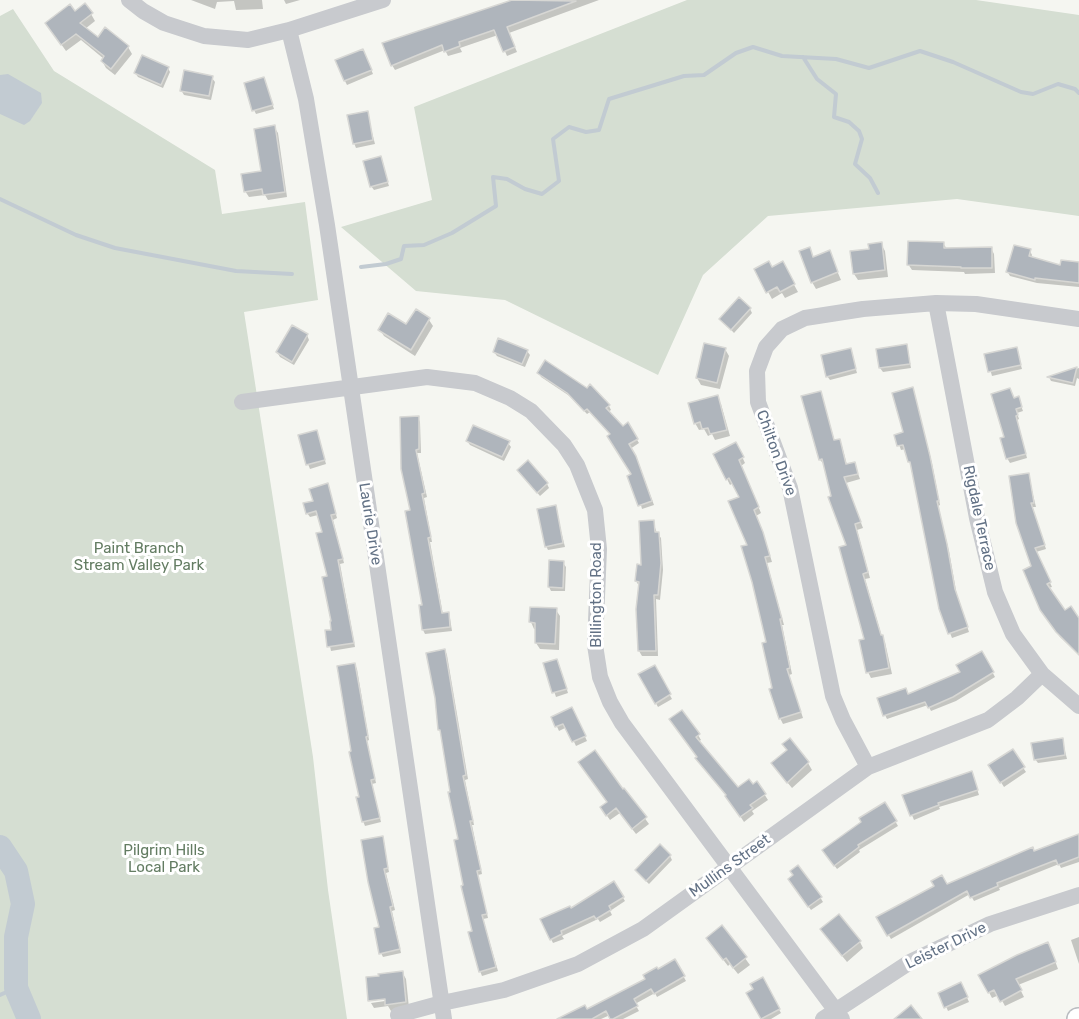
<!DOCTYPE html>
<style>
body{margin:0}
canvas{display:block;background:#f5f6f1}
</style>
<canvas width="1079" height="1019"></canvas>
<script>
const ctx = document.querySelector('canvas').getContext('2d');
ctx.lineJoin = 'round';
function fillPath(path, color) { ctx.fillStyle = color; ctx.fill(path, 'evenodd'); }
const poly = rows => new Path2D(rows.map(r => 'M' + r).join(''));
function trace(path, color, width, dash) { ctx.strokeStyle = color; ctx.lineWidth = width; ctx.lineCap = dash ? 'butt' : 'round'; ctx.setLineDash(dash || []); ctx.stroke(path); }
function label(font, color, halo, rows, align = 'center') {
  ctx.font = font + ' Rubik,sans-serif'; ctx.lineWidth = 6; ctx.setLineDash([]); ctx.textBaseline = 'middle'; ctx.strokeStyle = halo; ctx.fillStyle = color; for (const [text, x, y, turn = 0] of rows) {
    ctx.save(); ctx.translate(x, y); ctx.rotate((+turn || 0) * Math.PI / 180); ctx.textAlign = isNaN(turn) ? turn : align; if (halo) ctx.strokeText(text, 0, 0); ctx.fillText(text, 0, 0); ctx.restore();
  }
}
fillPath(poly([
 [687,0,976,0,1079,15,1079,216,957,199,768,216,703,275,658,375,505,300,416,291,341,227,432,200,414,107],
 [13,9,54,71,215,170,222,214,305,202,318,300,244,312,313,757,328,890,347,1019,0,1019,0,16]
]), '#d5ded2');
fillPath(poly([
 [8,74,41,93,42,103,30,121,24,125,0,114,0,75]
]), '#c2cbd2');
fillPath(poly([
 [191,0,262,0,263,9,236,10,234,1,217,2,215,9],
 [284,0,300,0,286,4],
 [516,0,599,0,509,33,517,52,507,56,498,35,460,48,462,52,448,56,445,50,395,70,392,65,495,8],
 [75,13,91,14,95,21,85,29,98,39,128,47,132,54,115,75,106,68,102,61,104,59,81,40,66,51,51,30],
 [365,55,373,74,347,85,345,81],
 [168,68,170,72,163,88,138,77,135,73],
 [212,78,215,82,211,100,184,95,181,90],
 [264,79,274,109,256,114,254,110],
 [367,113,375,144,356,148,354,143],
 [274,127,278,133,287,197,268,200,265,195,249,197,245,191,263,172],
 [380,158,389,186,374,190,371,186],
 [943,243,947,249,991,248,994,254,995,273,965,274,964,272,912,270,908,264],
 [881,244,885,251,888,277,858,280,854,274,870,250],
 [809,249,814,258,829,252,841,280,816,289,812,282],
 [1030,251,1032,255,1031,258,1061,267,1079,264,1079,287,1037,283,1010,276,1007,271],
 [782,263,798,292,785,298,782,293,772,299,756,270,772,269],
 [750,309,752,313,734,333,721,319],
 [416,312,429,320,433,326,415,356,384,336,380,330,407,327],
 [307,335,309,340,294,365,280,357,277,352],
 [907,346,911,368,883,372,880,368],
 [1016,348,1022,369,992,376,986,355],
 [725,349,729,356,720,389,701,385,697,378],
 [850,349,857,373,830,380,827,376],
 [527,351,530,355,525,367,497,356,494,352],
 [1079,368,1079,379,1077,378,1075,386,1051,381,1049,377],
 [539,373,609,406,611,410,608,412,623,428,628,425,639,443,630,449,638,462,654,505,642,509,633,475,611,435,590,412,587,414,571,397,541,377],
 [912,389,932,463,940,505,938,506,949,551,957,596,969,632,952,638,950,633,913,468,906,449,901,450,896,436,905,433],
 [820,392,835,442,839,440,842,446,847,465,854,463,860,479,846,483,863,528,857,530,870,578,865,579,882,637,885,642,892,674,871,678,868,672,866,640,848,546,825,465,820,460,802,397],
 [717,397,721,404,730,436,715,440,712,434,708,436,704,429,699,430,695,423],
 [1018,398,1023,411,1017,413,1019,419,1017,420,1027,458,1010,463,1007,458,1006,438,1014,399],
 [418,418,420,422,421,453,417,453,427,497,424,498,432,542,430,542,443,615,448,614,450,618,452,631,425,634,423,630,423,606,412,511],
 [318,436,326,464,310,469,308,464],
 [467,441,508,443,511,447,504,461,470,445],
 [736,444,745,463,741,466,761,513,756,516,765,539,772,562,767,563,784,625,782,625,792,674,789,675,803,718,783,724,780,718,773,689,768,643,741,497,733,483,730,485,727,479],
 [519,471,547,484,549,488,540,496],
 [1028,474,1036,507,1032,507,1046,549,1036,552,1052,587,1048,588,1079,628,1079,655,1060,637,1044,614,1033,567],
 [329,489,337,518,333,520,344,563,340,564,355,647,331,651,327,632,332,631,324,533,318,515,310,517,307,513,314,502],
 [555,507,565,547,548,550,546,546],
 [653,522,657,533,661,538,663,570,660,600,656,599,658,656,642,656,639,651,639,586,636,581,643,566],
 [563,563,566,567,565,591,551,591,549,587],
 [556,610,560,616,559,650,540,649,536,643,537,629,534,629,531,622],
 [445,650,447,655,468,779,465,780,474,825,472,825,482,874,478,875,488,918,483,919,498,971,482,976,480,971,443,735,440,729],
 [982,653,995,677,956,701,931,711,928,705,887,719,885,715,909,695,962,672],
 [545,664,559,665,568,693,556,697],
 [355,665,357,669,369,740,367,741,376,783,372,784,381,822,365,826,363,821,353,752],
 [654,667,672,699,658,707,640,674],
 [574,713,587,741,576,746,567,727,559,731,553,718],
 [674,725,698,735,701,740,698,742,738,789,753,786,757,783,768,800,752,811,754,814,744,822,727,796,700,764,697,759,698,757],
 [1062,739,1067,759,1038,763,1035,759],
 [1012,751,1026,772,1004,787,990,765],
 [788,752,808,763,812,770,792,788,777,770],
 [973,777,979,795,939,807,940,809,914,820,904,796],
 [624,790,649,824,636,834,620,813,610,820,605,813],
 [885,804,898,826,859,850,860,852,837,869,826,854],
 [1079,837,1079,862,1061,868,1059,864,999,888,1000,890,974,901,970,894,891,939,878,917,1034,852],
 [382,838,389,872,386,873,395,910,392,911,401,953,383,957,381,953,380,928],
 [670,856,672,860,649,884,639,874],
 [614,883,625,901,610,911,612,915,600,922,598,919,562,936,564,939,553,943,551,939,571,910],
 [792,884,820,897,823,902,811,910],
 [722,927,750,965,738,974,730,964,728,966,712,945],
 [826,936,860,942,863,948,847,962],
 [1079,937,1079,964,1071,940],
 [1051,950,1058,969,1018,985,1024,997,1005,1006,999,995,992,998,980,975],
 [675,961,686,981,657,997,655,993,635,1004,639,1011,623,1019,612,1019,610,1015,601,1019,560,1019,587,1011,647,980,658,971],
 [402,972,406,979,409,1008,391,1011,388,1006,374,1008,371,1003,392,1000,392,997,370,1000,370,1002,367,979],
 [762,979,781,1013,771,1019,762,1019,748,993,755,989],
 [963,988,969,1002,948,1011,940,993]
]), '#0003');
trace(poly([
 [803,57,817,79,836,94,834,117,849,122,859,131,862,139,855,164,870,178,878,193],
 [0,199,76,235,115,248,236,271,292,274],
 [361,267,386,264,401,259,404,246,424,245,452,233,496,206,493,177,507,179,525,189,542,194,559,181,553,139,569,127,586,132,599,130,609,99,684,76,704,75,736,53,753,47,782,56,836,59,869,68,920,51,953,62,1021,92,1033,94,1058,84,1075,89,1079,93],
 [0,995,16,988]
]), '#c2cbd2', 4);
trace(poly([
 [0,847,16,871,23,904,16,937,16,988,29,1019]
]), '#c2cbd2', 24);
const building = poly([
 [512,0,576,1,507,27,515,47,503,52,494,30,459,42,460,46,444,52,442,45,391,66,382,43,512,0],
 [85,3,93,13,80,23,98,37,105,27,129,46,111,69,101,61,104,56,76,34,61,45,45,23,70,4,75,11,85,3],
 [363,49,372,70,344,81,335,60,363,49],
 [142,55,169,67,161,85,134,73,142,55],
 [184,70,213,76,209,96,180,91,184,70],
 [264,77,273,105,252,111,244,83,264,77],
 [368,111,373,140,353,144,347,115,368,111],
 [275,125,285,192,263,195,262,189,244,192,241,174,261,171,254,129,275,125],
 [381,156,388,182,370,187,363,161,381,156],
 [908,241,944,242,944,248,992,247,992,268,961,268,961,267,907,265,908,241],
 [882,242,885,270,853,274,850,251,869,249,868,244,882,242],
 [1014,245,1031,249,1029,256,1060,265,1061,260,1079,262,1079,283,1035,278,1035,280,1006,272,1014,245],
 [810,247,813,257,830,250,838,272,811,283,799,251,810,247],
 [769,261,772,267,783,261,795,284,780,292,777,287,766,293,754,269,769,261],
 [739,297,751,308,731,330,719,319,739,297],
 [416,309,430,318,411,350,378,330,388,313,406,324,416,309],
 [292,325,308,334,292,362,276,352,292,325],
 [498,338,528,350,522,364,493,352,498,338],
 [704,343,726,348,717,383,696,378,704,343],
 [907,344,910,364,879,368,876,349,907,344],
 [1017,347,1021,365,988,372,984,354,1017,347],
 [851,348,856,369,826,377,821,355,851,348],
 [545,360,587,388,590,384,610,405,606,408,623,426,628,422,638,439,629,444,636,456,652,501,638,506,627,476,631,474,607,436,610,434,587,409,584,411,567,393,537,373,545,360],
 [1077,367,1073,383,1047,377,1077,367],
 [913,387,930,456,939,501,937,501,947,544,955,589,968,627,948,634,939,609,910,462,908,462,903,445,897,446,894,435,903,432,892,393,913,387],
 [1010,388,1014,398,1019,396,1022,407,1016,409,1018,415,1016,416,1026,454,1006,459,1000,438,1004,437,991,394,1010,388],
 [821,391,834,440,840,439,846,464,855,462,858,474,844,477,861,522,855,524,868,572,863,574,881,635,883,635,889,668,866,673,859,640,864,639,839,547,846,545,828,497,831,496,822,459,819,460,801,396,821,391],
 [718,395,727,430,710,434,708,428,702,429,700,422,694,424,688,403,718,395],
 [419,416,419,449,416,450,425,493,422,494,431,537,428,538,442,613,449,612,450,627,422,630,419,605,422,605,405,511,410,510,401,469,400,417,419,416],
 [473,425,510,441,502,457,466,441,473,425],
 [317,430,325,460,306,465,298,435,317,430],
 [736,442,744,457,739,460,759,507,754,510,763,532,770,556,765,557,782,619,780,619,790,668,787,669,801,712,779,719,769,689,772,688,762,643,766,642,752,582,741,546,747,545,728,501,739,497,729,478,726,480,713,454,736,442],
 [528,460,548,483,537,493,517,470,528,460],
 [1029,473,1034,503,1031,503,1045,545,1035,548,1051,582,1047,584,1065,610,1071,606,1079,618,1079,655,1056,632,1040,610,1023,570,1031,566,1016,523,1009,476,1029,473],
 [328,483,336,514,331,515,343,559,338,560,354,643,327,647,325,630,331,630,330,621,331,621,322,577,327,576,316,533,322,532,316,511,306,514,303,503,313,501,309,489,328,483],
 [556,505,563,543,545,547,537,509,556,505],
 [654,520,655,532,659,532,661,563,658,595,654,595,656,651,638,651,636,609,639,582,635,581,637,564,641,565,639,521,654,520],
 [549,560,564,561,563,588,548,587,549,560],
 [530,607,557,608,555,644,535,643,535,623,529,622,530,607],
 [445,649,466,775,463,776,473,821,470,821,481,870,477,871,487,914,482,915,496,967,479,972,468,932,472,931,461,886,463,885,454,840,458,839,448,792,450,792,440,730,438,730,435,698,426,653,445,649],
 [982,651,994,672,953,697,928,708,925,702,883,716,877,698,906,688,908,694,960,672,956,665,982,651],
 [557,659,567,689,552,693,543,663,557,659],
 [355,663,368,736,366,737,375,779,371,780,380,818,362,822,356,797,359,797,349,752,351,751,337,666,355,663],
 [655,665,671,694,655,704,638,674,655,665],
 [572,707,586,736,572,742,563,724,555,727,551,717,572,707],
 [682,710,700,734,696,737,738,787,749,779,753,784,757,781,766,794,750,805,753,808,740,817,725,796,726,795,695,758,697,757,669,719,682,710],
 [790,738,809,762,787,783,771,763,787,750,782,744,790,738],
 [1063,738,1065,755,1034,760,1031,743,1063,738],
 [1013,749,1025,767,1000,783,988,765,1013,749],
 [595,750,623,789,624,788,647,817,632,829,616,808,606,816,600,807,607,802,578,762,595,750],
 [972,771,978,790,938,803,939,805,910,816,902,795,972,771],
 [885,802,897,821,858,845,859,847,834,866,822,850,861,822,859,818,885,802],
 [1079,834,1079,857,1058,865,1056,860,997,883,998,886,970,898,967,891,887,936,876,917,934,886,931,881,942,875,947,884,1033,847,1034,851,1079,834],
 [383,836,388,868,384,869,393,906,390,907,400,949,379,954,374,928,379,927,368,882,361,840,383,836],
 [660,844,671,855,646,881,635,870,660,844],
 [798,865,822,897,808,907,788,879,793,875,790,871,798,865],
 [614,881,624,897,609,906,611,910,596,919,594,916,561,931,562,934,550,940,540,919,570,906,571,908,614,881],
 [839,914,861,941,842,956,820,929,839,914],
 [722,925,747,957,733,968,726,958,723,960,706,938,722,925],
 [1048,942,1056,962,1016,979,1022,990,1000,1002,994,990,988,993,978,975,1017,955,1048,942],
 [675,959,685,976,654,994,651,989,634,999,638,1006,613,1019,610,1019,606,1011,592,1019,557,1019,585,1005,587,1009,645,979,643,975,657,967,658,969,675,959],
 [403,971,406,1002,385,1005,385,999,368,1001,366,977,379,976,378,974,403,971],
 [763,977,780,1009,761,1019,746,993,753,989,750,984,763,977],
 [961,982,968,997,944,1008,938,993,961,982],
 [911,1005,922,1019,894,1019,911,1005]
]);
fillPath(building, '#afb5bc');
trace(building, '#d7d7d4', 1.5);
const major = poly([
 [1078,1019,1079,1019]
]);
trace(major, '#babdc1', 24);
trace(poly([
 [129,0,143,11,164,23,204,36,248,40,289,30,383,0],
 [289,30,306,99,327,225,444,1019],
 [936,303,977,518,995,592,1013,634,1042,674,1079,706],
 [242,402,427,377,475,383,510,398,531,411,564,445,577,465,595,510,599,549,595,645,600,677,610,702,622,723,842,1019],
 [868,767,843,720,833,696,790,488,758,402,757,371,766,347,782,329,805,318,863,309,936,303,976,304,1079,319],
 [398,1015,442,1003,504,990,578,964,643,929,868,767,988,720,1017,698,1042,674],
 [823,1019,910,962,990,924,1079,895]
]), '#c8cace', 16);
trace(major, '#fff', 21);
label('15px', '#627185', '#fff', [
 ["Chilton Drive",776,453,70],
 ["Rigdale Terrace",979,518,78],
 ["Laurie Drive",370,524,81],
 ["Billington Road",597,595,-90],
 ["Mullins Street",730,866,-36],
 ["Leister Drive",946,946,-26]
]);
label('15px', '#637c62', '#fff', [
 ["Paint Branch",139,549],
 ["Stream Valley Park",139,566],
 ["Pilgrim Hills",164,851],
 ["Local Park",164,868]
]);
</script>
